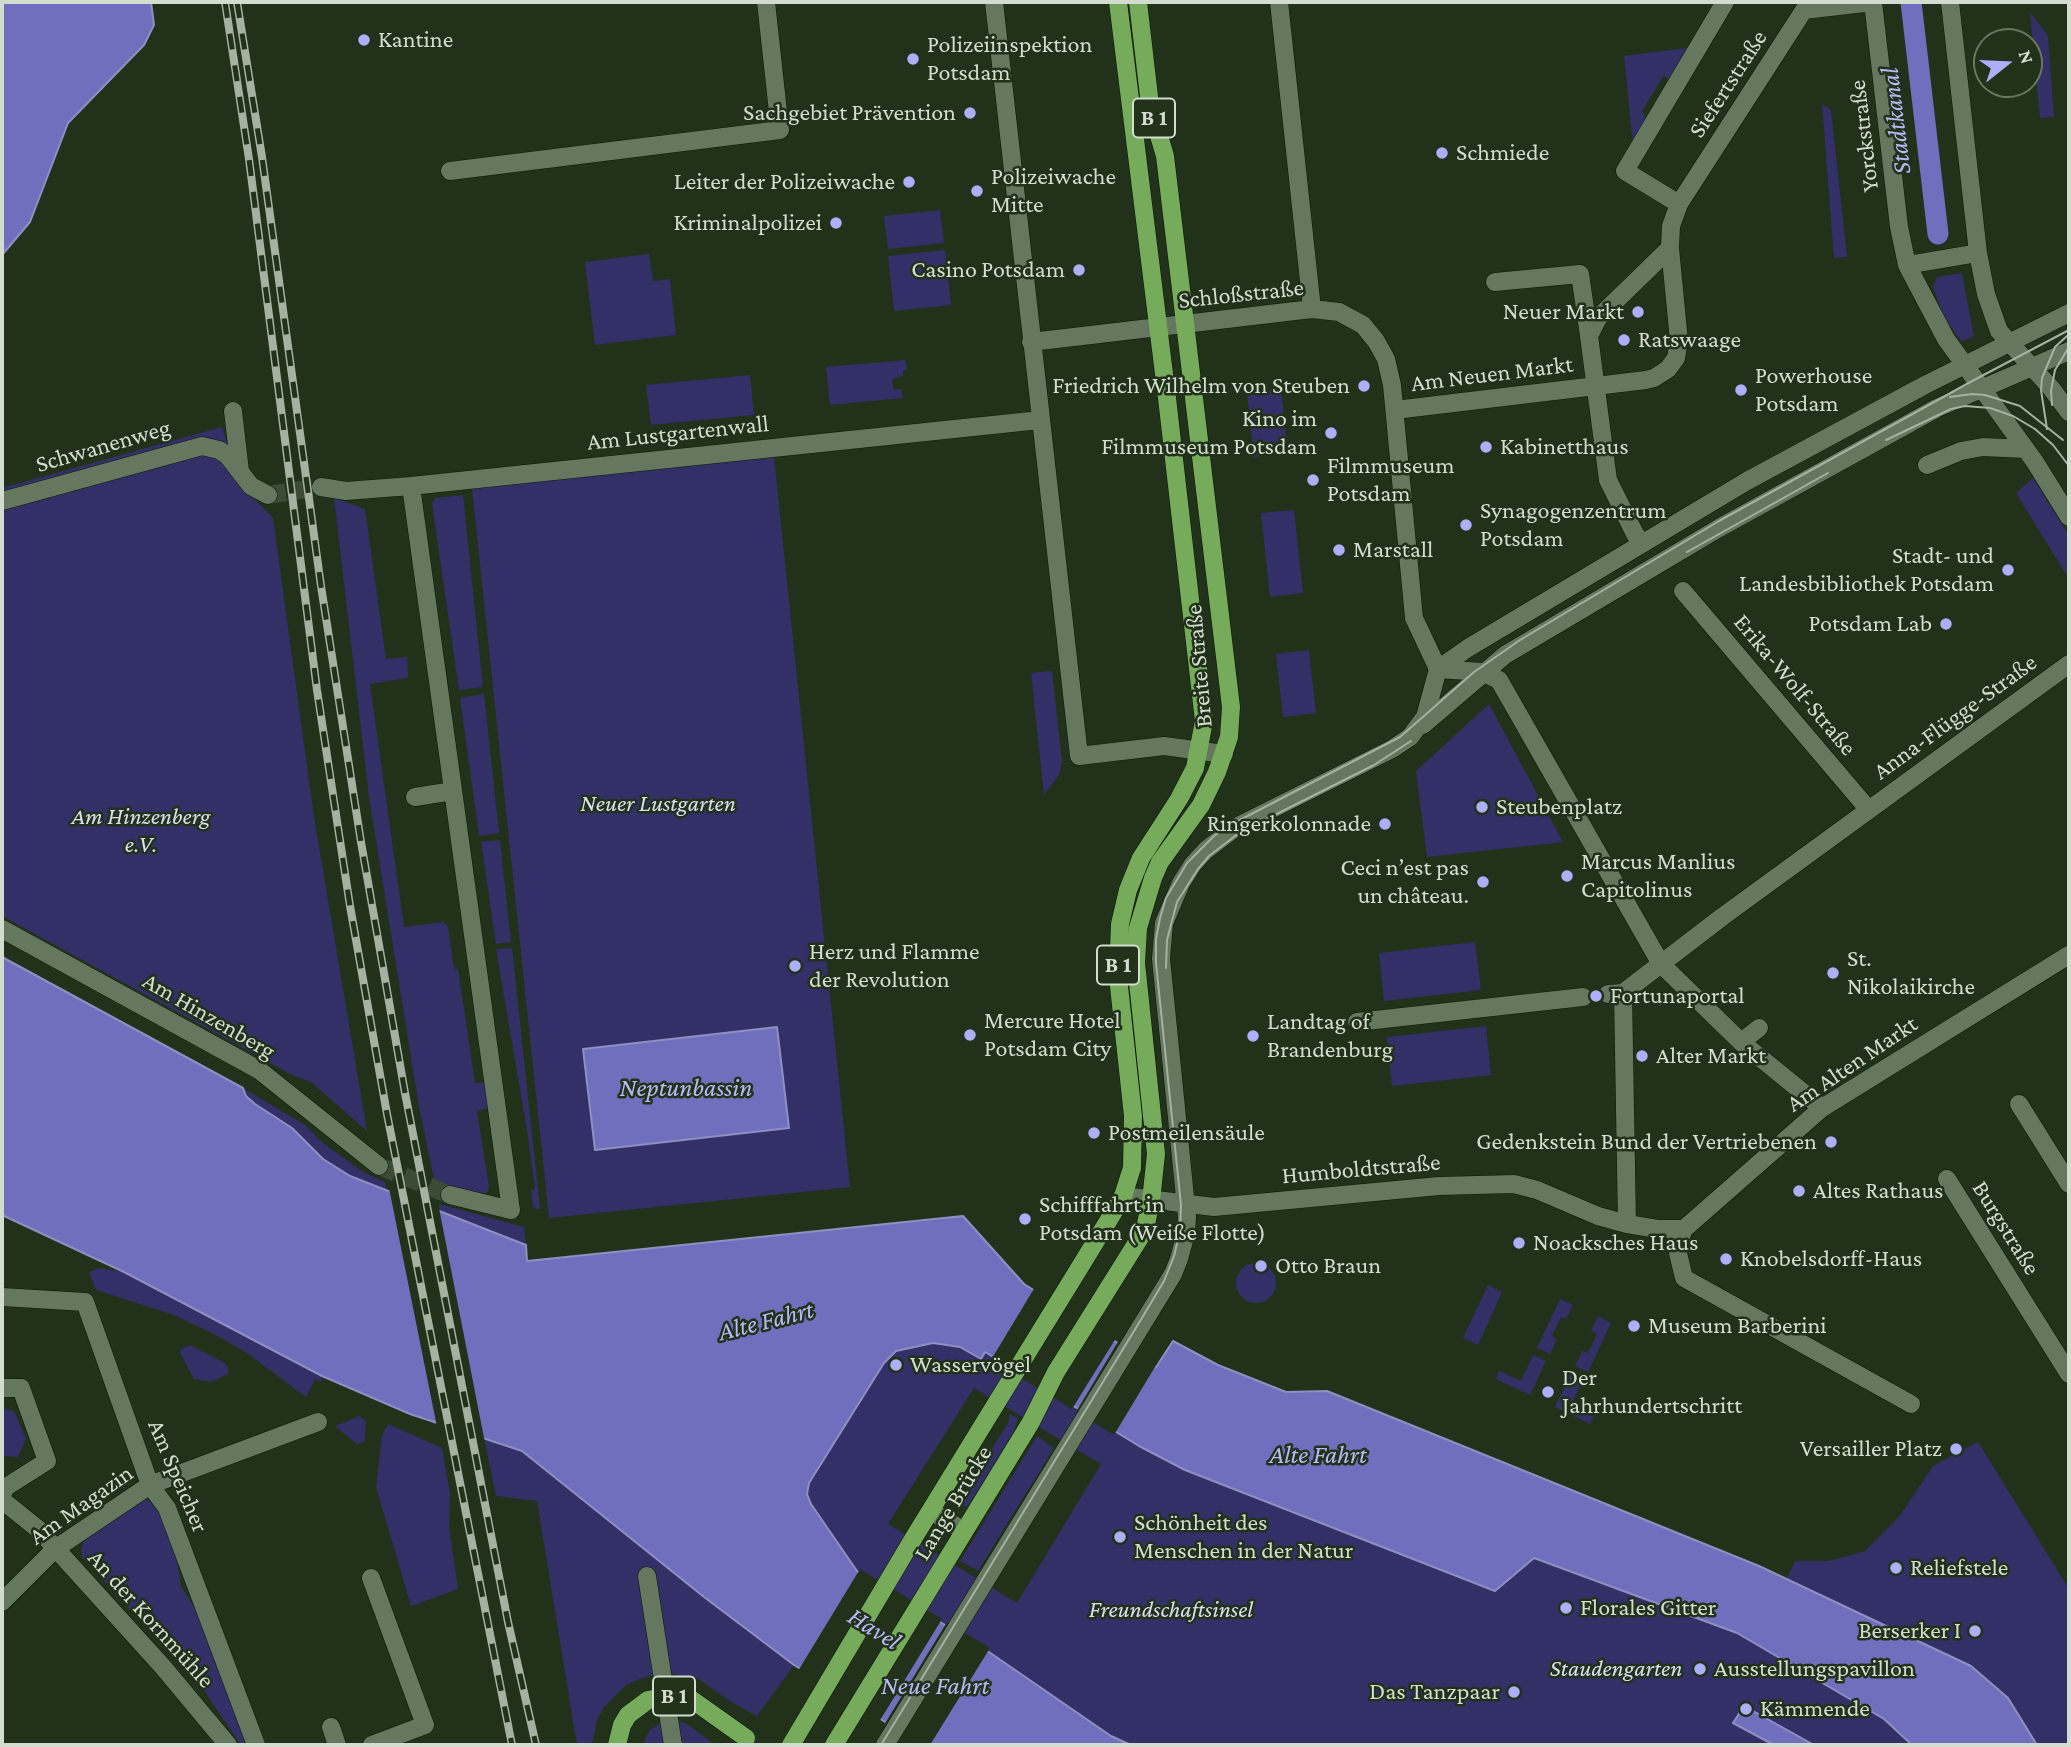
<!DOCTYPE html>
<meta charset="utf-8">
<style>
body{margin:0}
#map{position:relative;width:2071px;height:1747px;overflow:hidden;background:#21311a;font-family:"Crimson Pro",serif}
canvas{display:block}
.frame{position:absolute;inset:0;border:4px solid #d3ddcf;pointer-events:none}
.north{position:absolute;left:1973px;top:28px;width:70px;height:70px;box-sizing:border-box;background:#21311a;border:2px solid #687662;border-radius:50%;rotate:72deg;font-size:19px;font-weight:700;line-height:28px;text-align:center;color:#d3ddcf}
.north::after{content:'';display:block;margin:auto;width:24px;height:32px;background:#adaffb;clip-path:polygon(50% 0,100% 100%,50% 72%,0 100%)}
</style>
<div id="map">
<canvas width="2071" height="1747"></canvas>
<div class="frame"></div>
<div class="north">N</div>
</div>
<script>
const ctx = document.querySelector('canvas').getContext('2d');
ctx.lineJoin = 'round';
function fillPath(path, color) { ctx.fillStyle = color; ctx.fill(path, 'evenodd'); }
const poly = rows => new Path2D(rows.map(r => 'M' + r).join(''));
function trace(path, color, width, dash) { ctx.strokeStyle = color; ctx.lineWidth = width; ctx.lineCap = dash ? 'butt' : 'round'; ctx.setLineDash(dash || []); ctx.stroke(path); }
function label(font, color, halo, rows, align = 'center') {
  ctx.font = font + ' "Crimson Pro",serif'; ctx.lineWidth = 5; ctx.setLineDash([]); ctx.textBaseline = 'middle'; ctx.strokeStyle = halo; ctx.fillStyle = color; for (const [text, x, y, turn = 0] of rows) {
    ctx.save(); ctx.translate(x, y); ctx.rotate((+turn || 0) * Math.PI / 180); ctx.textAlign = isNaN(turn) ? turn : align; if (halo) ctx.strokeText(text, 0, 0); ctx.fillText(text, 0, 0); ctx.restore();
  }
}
fillPath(poly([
 [2030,12,2048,36,2054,117,2040,118],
 [1688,48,1672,85,1664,75,1642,111,1648,124,1633,145,1624,56],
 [1822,104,1831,110,1847,257,1834,258],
 [940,210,944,243,888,249,884,216],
 [945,250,951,305,894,311,888,256],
 [649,254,653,281,670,279,676,335,595,345,585,262],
 [1962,273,1974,337,1961,341,1944,317,1933,287,1937,277],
 [906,360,907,370,903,370,903,376,894,378,892,381,894,390,901,389,903,398,830,405,826,367],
 [750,375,754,415,651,425,646,385],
 [1281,389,1288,453,1254,457,1247,393],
 [222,427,240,484,273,518,314,817,367,1131,311,1082,292,1075,2,916,2,488],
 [774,457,850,1187,549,1218,472,488],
 [2033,478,2069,536,2069,579,2016,493],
 [463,495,483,687,459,690,432,504,435,498],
 [334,498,365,509,386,659,407,657,408,678,370,684,404,927,443,922,448,927,454,969,458,969,475,1083,484,1083,489,1108,477,1111,489,1187,487,1193,461,1191,434,1179,419,1107,369,797],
 [1294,510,1303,593,1270,597,1261,513],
 [1309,650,1316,713,1283,717,1276,654],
 [1052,671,1062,762,1059,775,1044,795,1031,673],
 [484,694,499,833,479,836,460,698],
 [1489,704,1563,842,1427,857,1416,771],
 [500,840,511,942,496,944,481,842],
 [1475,942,1481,990,1384,1001,1379,953],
 [512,948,538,1189,540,1209,534,1208,532,1200,531,1190,535,1189,527,1130,496,949],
 [1486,1026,1491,1075,1392,1086,1387,1037],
 [243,1088,305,1125,323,1143,363,1172,385,1182,387,1191,351,1177,323,1159,292,1128,255,1104,246,1096],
 [439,1204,524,1227,526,1245,440,1212],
 '1236 1283a20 20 0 1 1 40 0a20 20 0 1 1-40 0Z',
 [100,1268,124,1272,322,1376,321,1382,315,1379,306,1397,247,1353,214,1334,174,1315,96,1290,89,1272],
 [1488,1285,1502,1292,1478,1345,1463,1338],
 [1560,1299,1573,1305,1566,1319,1561,1317,1552,1336,1557,1339,1550,1354,1537,1348],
 [1598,1316,1611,1323,1588,1372,1575,1366,1582,1351,1588,1353,1597,1334,1591,1331],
 [933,1343,960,1347,980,1359,985,1352,1139,1446,1185,1470,1495,1591,1534,1557,1737,1633,1884,1719,1912,1745,1131,1745,1111,1736,989,1652,857,1571,811,1504,807,1494,809,1483,884,1363,896,1351],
 [974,1388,1101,1464,1017,1603,888,1524],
 [190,1345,223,1362,227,1366,229,1373,211,1382,194,1379,180,1353,181,1349],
 [1533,1355,1546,1361,1530,1395,1496,1379,1499,1371,1521,1381],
 [1571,1373,1583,1379,1571,1406,1594,1417,1590,1424,1555,1407],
 [2,1408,14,1411,26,1439,18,1457,2,1456],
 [1010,1414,1018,1418,1014,1431,968,1506,965,1507,961,1504,960,1500,1008,1423],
 [360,1416,366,1421,365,1441,357,1444,335,1426],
 [388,1424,442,1448,450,1493,449,1527,458,1589,411,1606,376,1487,382,1435],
 [1037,1436,1054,1448,978,1571,960,1561],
 [484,1439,522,1451,704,1597,794,1665,757,1716,733,1703,697,1678,665,1673,642,1678,626,1685,604,1707,597,1720,592,1745,577,1745,537,1501,496,1496],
 [1978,1442,2069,1589,2069,1745,2037,1745,2008,1698,1786,1580,1795,1561,1829,1561,1865,1551,1899,1517,1933,1466],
 [146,1499,161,1507,174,1542,181,1586,199,1615,248,1745,241,1745,203,1689,82,1557,81,1550,84,1539,138,1502],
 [665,1720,676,1720,687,1724,715,1745,642,1745,650,1730]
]), '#333068');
const water = poly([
 [2,2,151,2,154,25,144,45,68,123,30,222,2,255,2,2],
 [2,957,243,1088,246,1096,255,1104,292,1128,323,1159,350,1176,526,1245,527,1261,963,1216,1024,1284,1156,1367,1173,1341,1218,1365,1286,1392,1327,1391,1759,1566,1971,1666,2008,1698,2037,1745,1912,1745,1884,1719,1737,1633,1534,1558,1495,1591,1185,1470,1139,1446,985,1352,981,1359,960,1347,933,1343,896,1351,884,1363,809,1483,807,1494,811,1504,857,1571,989,1652,1111,1736,1131,1745,922,1745,794,1665,704,1597,522,1451,410,1414,322,1376,124,1272,2,1215,2,957],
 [777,1027,789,1128,595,1150,583,1049,777,1027],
 [1744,1706,1814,1745,1815,1745,1774,1745,1733,1723,1744,1706]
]);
fillPath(water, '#706fbd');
trace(water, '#8e90c2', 2);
fillPath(poly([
 [389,1188,439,1208,485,1443,437,1427],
 [1035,1287,1116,1338,1072,1409,991,1360],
 [1173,1337,1114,1435,1076,1412,1119,1340,1155,1363],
 [860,1569,942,1619,879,1722,798,1671],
 [947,1622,990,1648,930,1745,916,1745,884,1725]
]), '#21311a');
trace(poly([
 [1911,2,1938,234]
]), '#706fbd', 21);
trace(poly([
 [268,495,321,487],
 [379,1166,450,1195]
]), '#3c4b35', 18, [18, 9]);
const minor = poly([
 [994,2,1079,756,1164,746,1224,754],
 [1279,2,1312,309],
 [1873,2,1899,227,1907,265,1946,339,2035,462,2069,517],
 [1950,2,1978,253,1986,294,1999,331,2051,388,2069,412],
 [450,171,780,130,766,2],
 [1679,204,1625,171,1725,2],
 [1907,265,1978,253],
 [1495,282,1580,274,1589,336],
 [1031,342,1312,309,1339,312,1363,325,1376,341,1386,359,1392,385,1414,618,1438,669],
 [1395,410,1646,380,1654,378,1668,369,1676,358,1679,341,1670,248,1671,226,1679,204,1804,10,1873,2],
 [233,411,240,471],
 [1927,465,1961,451,1983,447,2025,449],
 [411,486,511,1210,450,1195],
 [321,487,346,491,411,486,1040,420],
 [2,501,202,446,219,450,227,455,251,486,268,495],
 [1642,544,1635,534,1608,480,1589,336,1598,318,1670,248],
 [1683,591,1869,810],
 [1438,669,1468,648,1747,481,1925,385,2069,313],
 [1438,669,1482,672,1499,680,1661,964,1741,1042,1822,1108],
 [1423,725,1505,655,1719,528,1937,408,2069,351],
 [415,797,453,791],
 [2,929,259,1070,379,1166],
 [1623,993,1627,1224],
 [1608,994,1623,993,1722,917,2069,664],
 [1357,1022,1583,997],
 [1741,1042,1759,1028],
 [2019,1104,2069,1184],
 [1947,1179,2069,1374],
 [1123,1196,1214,1207,1439,1186,1514,1184,1537,1190,1598,1216,1627,1224,1658,1229,1684,1229],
 [2,1297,85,1302,150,1485,167,1508,256,1745],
 [2,1388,21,1388,47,1461,6,1487,2,1494],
 [1911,1404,1684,1278,1678,1253,1679,1241,1684,1229,1822,1108,2069,955],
 [2,1500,38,1529,163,1667,228,1745],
 [931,1511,964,1531],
 [647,1576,673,1745],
 [371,1578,425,1725,372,1745],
 [2,1602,55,1549,150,1485,318,1422],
 [331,1727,337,1745],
 [885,1745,1173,1274,1179,1259,1186,1233,1187,1217,1161,959,1164,923,1181,883,1193,864,1206,850,1236,827,1392,749,1410,737,1425,717,1438,669]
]);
const major = poly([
 [791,1745,913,1539,1110,1218,1123,1196,1132,1168,1133,1116,1118,977,1120,924,1128,890,1141,858,1179,799,1195,768,1204,721,1167,398,1118,2],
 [834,1745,1031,1422,1056,1372,1141,1236,1146,1224,1151,1201,1156,1154,1136,963,1138,928,1153,878,1160,862,1201,805,1217,772,1229,737,1231,707,1165,156,1150,105,1138,2]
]);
trace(minor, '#0a1804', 19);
trace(major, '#0a1804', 19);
trace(minor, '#65775e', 18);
trace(major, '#75ab5b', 18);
trace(poly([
 [1950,397,1972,394,1985,395,2020,406,2063,440],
 [2052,405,2051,391,2055,370,2069,347],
 [2047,429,2041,390,2042,378,2055,347,2067,336],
 [1886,440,1951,409,1965,406,1990,408,2013,416,2035,429,2053,445,2069,466],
 [1687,552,1828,473],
 [1166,968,1167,940,1177,902,1198,869,1209,856,1239,833,1374,765,1411,741],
 [881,1745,1142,1318,1164,1281,1174,1256,1180,1231,1181,1205,1156,963,1156,939,1160,918,1166,898,1187,863,1215,835,1234,823,1400,737,1474,672,1520,640,1719,521,1974,380,2069,330]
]), '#a5b1a1', 2);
const rail = poly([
 [225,2,249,159,317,690,350,906,387,1114,512,1745],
 [237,2,262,157,321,586,361,842,405,1093,508,1622,536,1745]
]);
trace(rail, '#a5b1a1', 8);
trace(rail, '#21311a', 5, [16]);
const majorBridge = poly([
 [617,1745,622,1725,628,1715,648,1700,668,1696,691,1699,746,1738]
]);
trace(majorBridge, '#0a1804', 19, []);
trace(majorBridge, '#75ab5b', 18);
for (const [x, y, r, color] of [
 [364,40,7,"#adaffb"],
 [913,59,7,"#adaffb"],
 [970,113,7,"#adaffb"],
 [1442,153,7,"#adaffb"],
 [909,182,7,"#adaffb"],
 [977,191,7,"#adaffb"],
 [836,223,7,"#adaffb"],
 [1079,270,7,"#adaffb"],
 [1638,312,7,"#adaffb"],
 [1624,340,7,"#adaffb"],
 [1364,386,7,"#adaffb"],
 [1741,390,7,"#adaffb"],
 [1331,433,7,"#adaffb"],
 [1486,447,7,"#adaffb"],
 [1313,480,7,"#adaffb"],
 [1466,525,7,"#adaffb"],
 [1339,550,7,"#adaffb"],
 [2008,570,7,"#adaffb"],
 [1946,624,7,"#adaffb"],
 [1482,807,7,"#adaffb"],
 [1385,824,7,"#adaffb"],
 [1567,876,7,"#adaffb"],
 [1483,882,7,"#adaffb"],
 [795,966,7,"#adaffb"],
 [1833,973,7,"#adaffb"],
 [1596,996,7,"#adaffb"],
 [970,1035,7,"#adaffb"],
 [1253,1036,7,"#adaffb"],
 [1642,1056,7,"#adaffb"],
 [1094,1133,7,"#adaffb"],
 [1831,1142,7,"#adaffb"],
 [1799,1191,7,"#adaffb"],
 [1025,1219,7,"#adaffb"],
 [1519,1243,7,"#adaffb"],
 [1726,1259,7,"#adaffb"],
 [1261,1266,7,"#adaffb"],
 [1634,1326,7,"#adaffb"],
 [896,1365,7,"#adaffb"],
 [1548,1392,7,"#adaffb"],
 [1956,1449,7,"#adaffb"],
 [1120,1537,7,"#adaffb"],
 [1896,1568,7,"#adaffb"],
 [1566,1608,7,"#adaffb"],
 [1975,1631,7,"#adaffb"],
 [1700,1669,7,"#adaffb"],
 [1514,1692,7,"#adaffb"],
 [1746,1709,7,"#adaffb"]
]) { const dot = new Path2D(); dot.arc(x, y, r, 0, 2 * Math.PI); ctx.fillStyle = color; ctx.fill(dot); trace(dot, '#21311a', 2.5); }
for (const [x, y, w] of [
 [1154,118,42],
 [1118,965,42],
 [674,1696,42]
]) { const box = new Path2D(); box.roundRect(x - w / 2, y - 19.5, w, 39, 5); ctx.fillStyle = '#21311a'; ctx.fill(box); trace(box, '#d3ddcf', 2); }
label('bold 23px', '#d3ddcf', null, [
 ["B 1",1154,118],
 ["B 1",1118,965],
 ["B 1",674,1696]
]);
label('24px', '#d3ddcf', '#21311a', [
 ["Kantine",378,40],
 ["Polizeiinspektion",927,45],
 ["Potsdam",927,73],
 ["Sachgebiet Prävention",956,113,"right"],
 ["Schmiede",1456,153],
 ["Polizeiwache",991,177],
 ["Mitte",991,205],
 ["Leiter der Polizeiwache",895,182,"right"],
 ["Kriminalpolizei",822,223,"right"],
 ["Casino Potsdam",1065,270,"right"],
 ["Neuer Markt",1624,312,"right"],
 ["Ratswaage",1638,340],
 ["Powerhouse",1755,376],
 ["Potsdam",1755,404],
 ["Friedrich Wilhelm von Steuben",1350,386,"right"],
 ["Kino im",1317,419,"right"],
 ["Filmmuseum Potsdam",1317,447,"right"],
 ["Kabinetthaus",1500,447],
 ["Filmmuseum",1327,466],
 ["Potsdam",1327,494],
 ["Synagogenzentrum",1480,511],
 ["Potsdam",1480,539],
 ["Marstall",1353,550],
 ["Stadt- und",1994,556,"right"],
 ["Landesbibliothek Potsdam",1994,584,"right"],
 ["Potsdam Lab",1932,624,"right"],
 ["Steubenplatz",1496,807],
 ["Ringerkolonnade",1371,824,"right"],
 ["Marcus Manlius",1581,862],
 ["Capitolinus",1581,890],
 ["Ceci n’est pas",1469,868,"right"],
 ["un château.",1469,896,"right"],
 ["Herz und Flamme",809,952],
 ["der Revolution",809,980],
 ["St.",1847,959],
 ["Nikolaikirche",1847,987],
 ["Fortunaportal",1610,996],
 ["Mercure Hotel",984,1021],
 ["Potsdam City",984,1049],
 ["Landtag of",1267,1022],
 ["Brandenburg",1267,1050],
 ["Alter Markt",1656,1056],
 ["Postmeilensäule",1108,1133],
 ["Gedenkstein Bund der Vertriebenen",1817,1142,"right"],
 ["Altes Rathaus",1813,1191],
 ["Schifffahrt in",1039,1205],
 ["Potsdam (Weiße Flotte)",1039,1233],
 ["Noacksches Haus",1533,1243],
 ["Knobelsdorff-Haus",1740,1259],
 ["Otto Braun",1275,1266],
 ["Museum Barberini",1648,1326],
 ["Wasservögel",910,1365],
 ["Der",1562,1378],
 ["Jahrhundertschritt",1562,1406],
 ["Versailler Platz",1942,1449,"right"],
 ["Schönheit des",1134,1523],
 ["Menschen in der Natur",1134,1551],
 ["Reliefstele",1910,1568],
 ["Florales Gitter",1580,1608],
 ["Berserker I",1961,1631,"right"],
 ["Ausstellungspavillon",1714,1669],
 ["Das Tanzpaar",1500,1692,"right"],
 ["Kämmende",1760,1709]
], 'left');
label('24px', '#d3ddcf', '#21311a', [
 ["Siefertstraße",1728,84,-57],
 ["Yorckstraße",1864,136,-97],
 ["Schloßstraße",1241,294,-6],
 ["Am Neuen Markt",1492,374,-7],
 ["Am Lustgartenwall",678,433,-6],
 ["Schwanenweg",103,446,-16],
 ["Breite Straße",1199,666,-95],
 ["Erika-Wolf-Straße",1795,685,50],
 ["Anna-Flügge-Straße",1955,717,-36],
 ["Am Hinzenberg",209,1016,30],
 ["Am Alten Markt",1852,1064,-34],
 ["Humboldtstraße",1361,1169,-5],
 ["Burgstraße",2006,1228,58],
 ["Am Speicher",178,1476,67],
 ["Lange Brücke",953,1503,-59],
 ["Am Magazin",81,1505,-35],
 ["An der Kornmühle",151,1619,48]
]);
label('italic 24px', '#dadcf1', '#21311a', [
 ["Neuer Lustgarten",658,804],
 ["Am Hinzenberg",141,817],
 ["e.V.",141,845],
 ["Freundschaftsinsel",1171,1610],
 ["Staudengarten",1616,1669]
]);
label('italic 26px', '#b8baf9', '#21311a', [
 ["Stadtkanal",1896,121,-97],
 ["Neptunbassin",686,1088],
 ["Alte Fahrt",766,1321,-14],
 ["Alte Fahrt",1318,1455],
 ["Havel",874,1629,32],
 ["Neue Fahrt",935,1686]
]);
</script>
